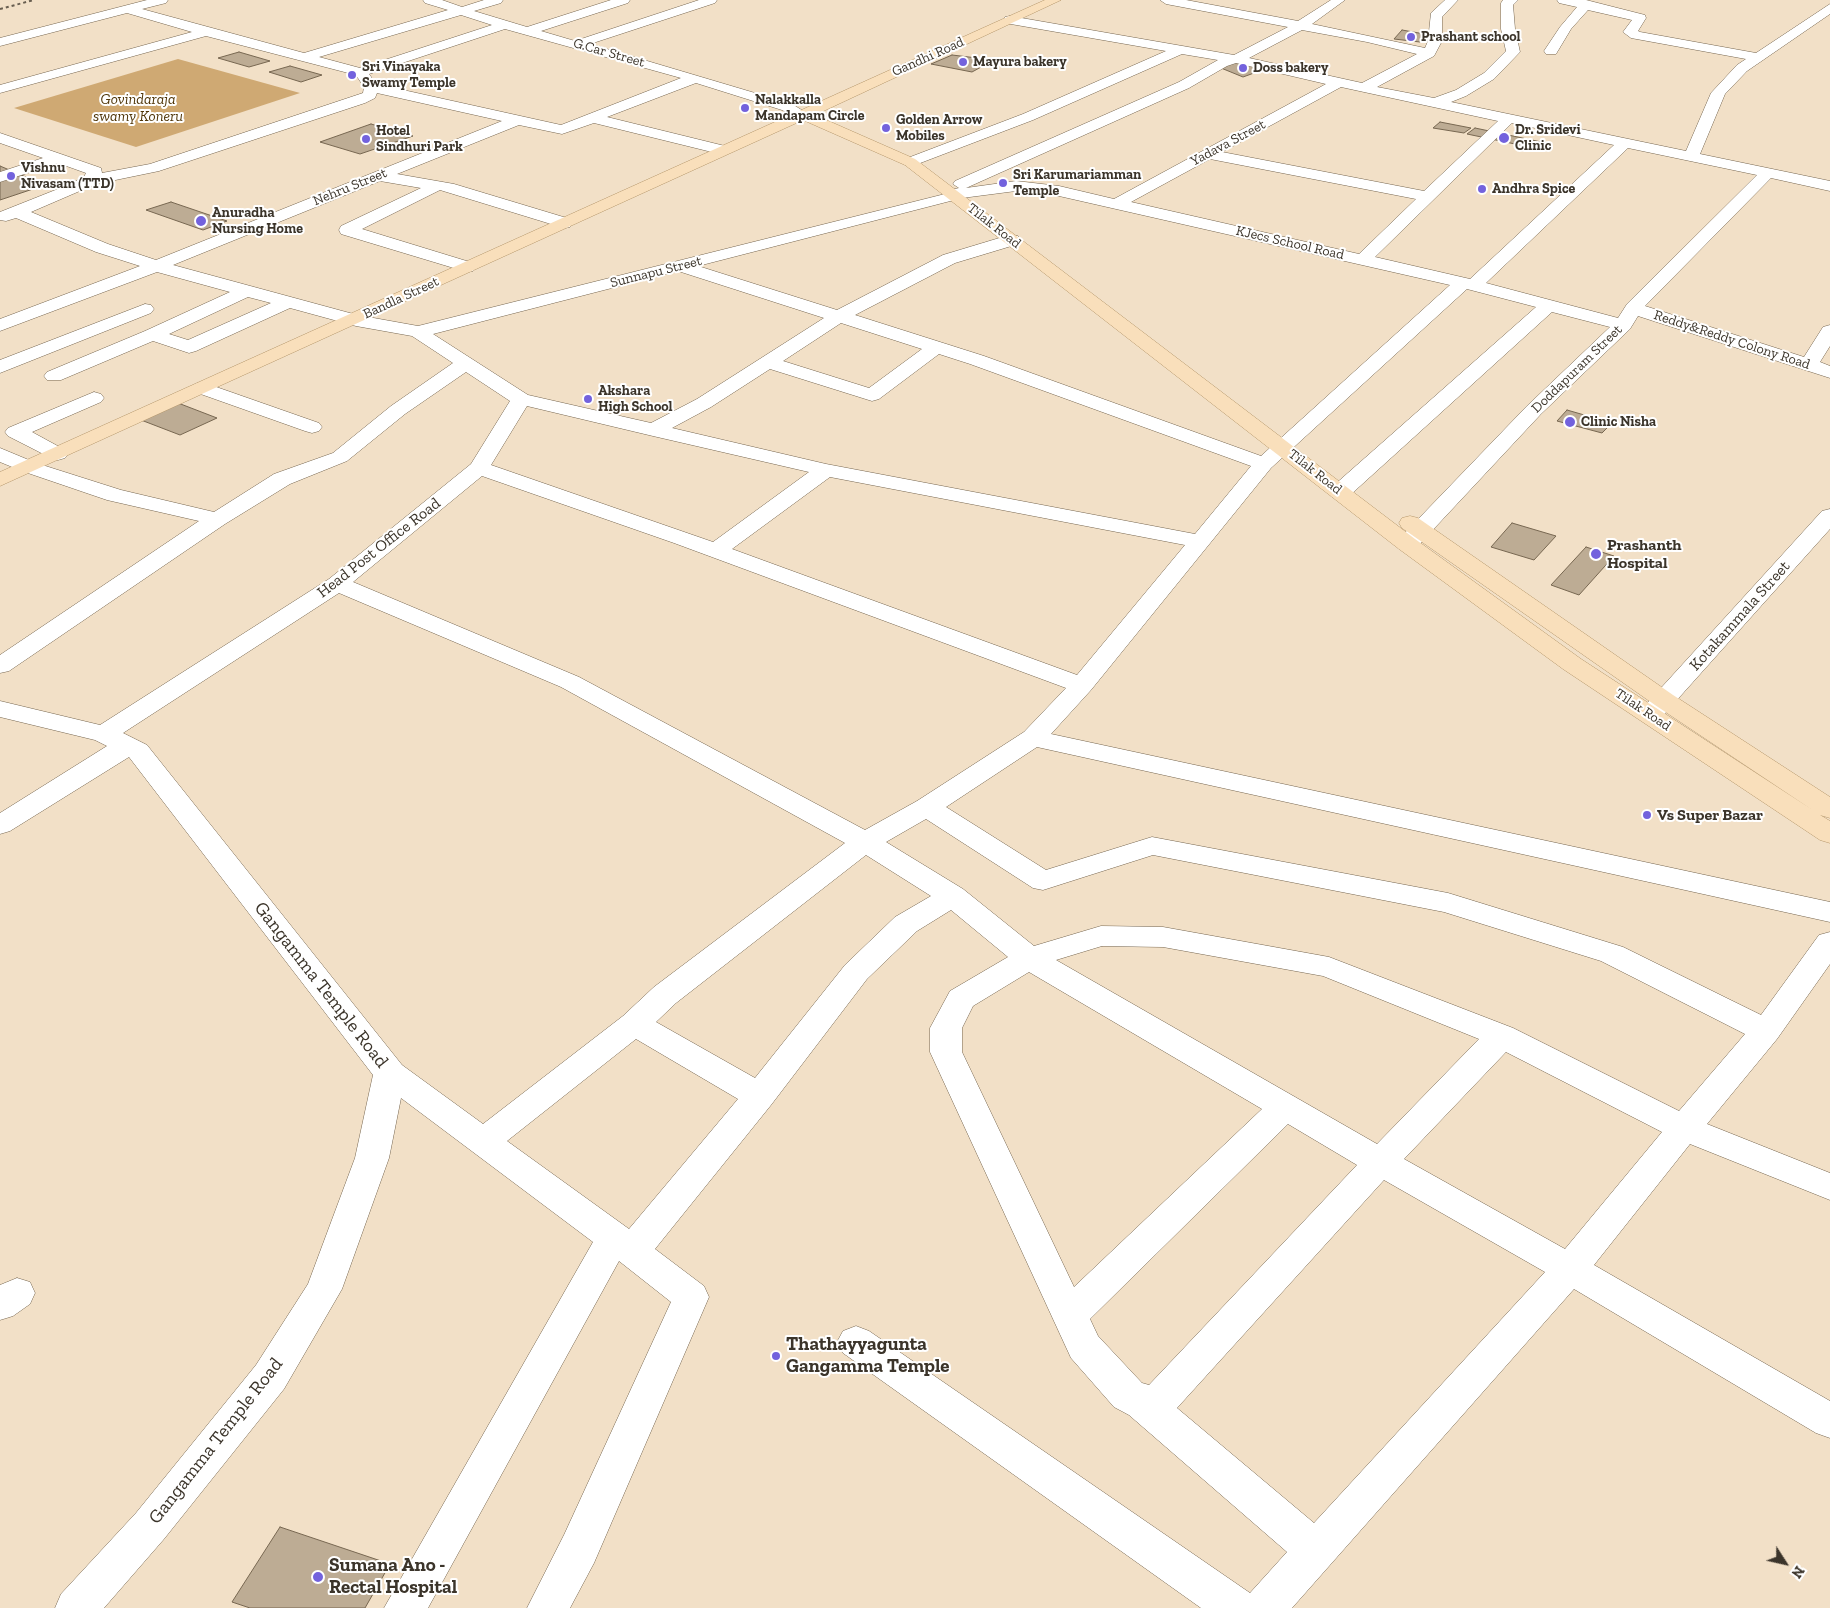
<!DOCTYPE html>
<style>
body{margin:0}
#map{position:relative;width:1830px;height:1608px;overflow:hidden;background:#f2e0c7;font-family:"Zilla Slab",serif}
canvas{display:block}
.north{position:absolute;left:1760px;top:1538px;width:50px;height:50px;-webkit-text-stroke:4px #fff;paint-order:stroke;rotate:125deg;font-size:14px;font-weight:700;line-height:20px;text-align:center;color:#3b342a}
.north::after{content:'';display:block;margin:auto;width:18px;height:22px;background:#3b342a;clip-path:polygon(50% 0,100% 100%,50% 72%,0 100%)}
</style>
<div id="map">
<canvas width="1830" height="1608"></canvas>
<div class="north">N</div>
</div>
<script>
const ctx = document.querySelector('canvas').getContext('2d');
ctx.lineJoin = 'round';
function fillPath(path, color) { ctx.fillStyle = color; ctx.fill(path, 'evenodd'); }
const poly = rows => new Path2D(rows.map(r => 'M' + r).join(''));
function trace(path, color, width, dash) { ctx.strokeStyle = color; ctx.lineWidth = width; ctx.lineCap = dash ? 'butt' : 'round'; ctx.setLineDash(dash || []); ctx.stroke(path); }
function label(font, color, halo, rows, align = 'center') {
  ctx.font = font + ' "Zilla Slab",serif'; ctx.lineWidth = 4; ctx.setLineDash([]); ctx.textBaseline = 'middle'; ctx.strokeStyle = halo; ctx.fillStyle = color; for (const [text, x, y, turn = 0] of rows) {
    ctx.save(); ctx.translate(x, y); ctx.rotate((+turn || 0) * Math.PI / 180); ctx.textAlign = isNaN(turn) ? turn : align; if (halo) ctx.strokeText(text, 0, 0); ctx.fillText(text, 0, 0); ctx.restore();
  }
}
fillPath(poly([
 [178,59,300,93,136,147,14,108]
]), '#cfa973');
const building = poly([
 [1402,30,1430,35,1420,42,1394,39,1402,30],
 [239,52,270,61,249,67,218,58,239,52],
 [952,55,994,60,972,72,931,64,952,55],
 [1232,61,1265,69,1243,77,1221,68,1232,61],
 [290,66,322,75,301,82,269,72,290,66],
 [1440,122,1471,128,1464,133,1433,128,1440,122],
 [371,124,413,136,360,154,320,142,371,124],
 [1475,128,1546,143,1539,149,1467,134,1475,128],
 [0,166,45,185,0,200,0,166],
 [171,202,227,221,203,230,146,210,171,202],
 [178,403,217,418,180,435,141,420,178,403],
 [1567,410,1612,423,1602,433,1557,421,1567,410],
 [1512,523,1556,536,1534,560,1491,547,1512,523],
 [1586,547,1614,556,1579,595,1551,585,1586,547],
 [280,1527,390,1564,365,1608,250,1608,232,1602,280,1527]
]);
fillPath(building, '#bdac94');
trace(building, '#776751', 1);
const minor = poly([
 [147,0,168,0,166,3,142,9,304,53,448,10,425,3,423,0,442,0,462,7,484,0,503,0,501,3,474,11,527,27,611,0,630,0,628,3,541,31,575,41,699,0,717,0,715,3,590,44,792,104,808,114,801,118,796,117,782,110,696,83,607,117,729,147,732,150,729,153,724,155,594,123,562,134,519,125,397,174,454,184,570,219,572,223,570,227,564,228,440,190,362,229,473,263,476,267,473,271,467,272,341,234,339,230,341,226,421,188,380,181,173,265,357,315,418,326,945,194,947,191,959,188,953,184,955,181,1179,82,1218,60,1182,54,1033,120,915,165,905,165,902,162,905,159,1023,114,1166,51,1005,23,1004,20,1005,17,1010,16,1234,55,1288,27,1166,4,1160,0,1186,0,1298,21,1331,0,1345,0,1312,24,1425,48,1428,41,1431,13,1445,0,1458,0,1442,17,1442,41,1434,56,1377,87,1434,98,1456,90,1484,73,1506,51,1501,29,1501,3,1503,0,1518,0,1513,5,1515,29,1520,52,1494,79,1466,96,1451,102,1686,151,1711,93,1737,65,1746,59,1631,38,1623,32,1632,20,1588,10,1571,29,1556,54,1546,54,1544,51,1560,27,1577,7,1559,3,1557,0,1586,0,1645,15,1646,18,1638,31,1640,32,1756,53,1830,4,1830,14,1747,71,1725,94,1700,154,1830,181,1830,191,1771,178,1645,306,1804,357,1823,327,1830,325,1830,346,1820,362,1830,366,1830,378,1638,316,1630,329,1541,414,1415,549,1407,551,1399,549,1396,544,1399,539,1527,406,1610,327,1552,312,1348,497,1340,499,1332,497,1329,492,1332,487,1536,307,1467,289,1271,468,1091,690,1051,734,1830,902,1830,922,1037,747,946,807,1046,870,1152,837,1448,893,1623,947,1761,1015,1819,935,1830,932,1830,964,1777,1039,1707,1124,1830,1173,1830,1200,1690,1144,1594,1265,1830,1401,1830,1438,1816,1433,1574,1289,1292,1608,1201,1608,843,1353,837,1342,843,1331,856,1326,869,1331,1250,1593,1287,1552,1129,1415,1114,1407,1071,1358,930,1052,930,1028,950,991,1008,957,951,910,917,931,867,979,771,1105,655,1249,704,1286,709,1297,594,1563,570,1608,527,1608,564,1535,671,1302,619,1261,428,1608,384,1608,593,1242,401,1098,389,1158,342,1289,284,1389,164,1539,104,1608,55,1608,61,1594,136,1513,256,1365,308,1284,355,1158,373,1075,129,757,10,831,0,834,0,813,107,746,95,740,0,717,0,701,100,725,329,579,471,464,510,401,466,372,405,414,347,461,290,484,225,524,9,671,0,673,0,655,199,521,107,500,22,471,0,462,0,448,36,463,121,490,214,512,274,474,333,453,391,406,453,363,412,336,356,326,290,308,196,351,189,353,153,341,61,380,47,380,44,376,47,372,145,331,230,292,157,272,0,331,0,319,140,266,96,252,16,218,6,221,0,220,0,212,68,185,84,177,86,173,58,163,0,182,0,172,43,158,0,143,0,133,101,168,102,173,150,164,363,93,364,87,356,75,206,36,0,93,0,85,192,32,127,13,0,46,0,38,147,0],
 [461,15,492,25,360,68,319,57,461,15],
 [505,29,681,78,561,125,376,84,369,74,505,29],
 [1302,30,1367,42,1417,54,1362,83,1249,58,1302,30],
 [1236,63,1326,84,1114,199,1059,186,1016,181,966,188,1189,88,1227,66,1236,63],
 [1341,87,1364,92,1498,121,1424,191,1222,152,1341,87],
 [377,93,502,121,156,260,108,244,31,212,96,184,159,171,365,103,375,98,377,93],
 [1512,123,1614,145,1470,279,1375,257,1512,123],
 [1628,148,1757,175,1627,304,1618,318,1486,283,1628,148],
 [1210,159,1416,199,1359,254,1131,202,1210,159],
 [1016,191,1059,196,1450,285,1261,456,984,356,855,315,955,263,1018,244,1020,240,1018,236,1006,236,943,255,837,310,698,266,962,198,1016,191],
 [678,271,824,318,697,399,651,423,528,395,433,334,678,271],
 [248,297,271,303,188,340,169,334,248,297],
 [841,323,922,349,869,388,783,361,841,323],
 [939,354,970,364,1251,466,1195,534,826,464,672,428,711,407,770,369,872,401,879,399,939,354],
 [527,406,653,436,809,472,713,542,491,465,527,406],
 [482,476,674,543,1066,688,1024,732,917,801,865,830,579,677,353,582,482,476],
 [830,477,1185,545,1077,675,732,549,830,477],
 [339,593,561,687,845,843,654,987,623,1016,483,1124,402,1065,147,745,123,733,339,593],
 [926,819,1033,888,1043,890,1153,855,1444,912,1601,961,1745,1034,1679,1111,1513,1028,1329,957,1163,927,1101,926,1034,946,963,889,886,842,926,819],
 [866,855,931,896,895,917,845,965,755,1078,656,1022,676,1003,866,855],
 [1102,946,1163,947,1323,976,1479,1039,1377,1144,1056,960,1102,946],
 [1029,972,1262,1109,1074,1287,962,1052,962,1028,973,1006,1029,972],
 [636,1039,738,1099,629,1229,507,1141,636,1039],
 [1506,1052,1662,1132,1565,1249,1404,1159,1506,1052],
 [1288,1124,1357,1165,1149,1385,1142,1383,1098,1336,1090,1319,1288,1124],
 [1384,1180,1545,1272,1314,1523,1177,1408,1384,1180],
 [145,304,151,305,154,309,151,313,0,373,0,360,145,304],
 [202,382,319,423,322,427,319,431,312,433,305,431,195,392,192,388,195,384,202,382],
 [94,392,101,394,104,398,101,402,32,432,65,450,68,454,65,458,58,460,51,458,8,436,5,432,8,428,94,392],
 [1830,509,1830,529,1659,720,1650,723,1641,720,1637,715,1641,710,1822,511,1830,509],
 [17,1278,30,1282,35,1293,30,1304,13,1316,0,1320,0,1285,17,1278]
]);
const major = poly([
 [1045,0,1061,0,815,115,915,159,1415,539,1581,659,1811,809,1655,705,1402,528,1399,523,1402,518,1410,516,1418,518,1673,695,1830,797,1830,818,1820,815,1830,821,1830,843,1820,840,1563,669,1399,549,905,165,803,120,0,486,0,472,1045,0]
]);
trace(minor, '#766650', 1);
trace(major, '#b4966b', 1);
fillPath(minor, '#fff');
fillPath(major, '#f9dfbb');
trace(poly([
 [0,9,34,0]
]), '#685e50', 2, [3, 3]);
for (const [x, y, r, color] of [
 [1411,37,5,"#7362dd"],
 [963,62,5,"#7362dd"],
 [1243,68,5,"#7362dd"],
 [352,75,5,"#7362dd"],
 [745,108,5,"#7362dd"],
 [886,128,5,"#7362dd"],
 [1504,138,6,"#7362dd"],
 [366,139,5,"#7362dd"],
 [11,176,5,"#7362dd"],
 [1003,183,5,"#7362dd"],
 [1482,189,5,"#7362dd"],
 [201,221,6,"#7362dd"],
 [588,399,5,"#7362dd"],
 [1570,422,6,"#7362dd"],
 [1596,554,6,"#7362dd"],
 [1647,815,5,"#7362dd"],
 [776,1356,5,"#7362dd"],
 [318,1577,6,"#7362dd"]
]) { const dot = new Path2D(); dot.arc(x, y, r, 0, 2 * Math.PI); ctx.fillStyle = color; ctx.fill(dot); trace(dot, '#fff', 2); }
label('bold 14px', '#3b342a', '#fff', [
 ["Prashant school",1421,37],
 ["Mayura bakery",973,62],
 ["Sri Vinayaka",362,67],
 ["Swamy Temple",362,83],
 ["Doss bakery",1253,68],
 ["Nalakkalla",755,100],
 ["Mandapam Circle",755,116],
 ["Golden Arrow",896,120],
 ["Mobiles",896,136],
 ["Dr. Sridevi",1515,130],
 ["Clinic",1515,146],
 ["Hotel",376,131],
 ["Sindhuri Park",376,147],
 ["Vishnu",21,168],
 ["Nivasam (TTD)",21,184],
 ["Sri Karumariamman",1013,175],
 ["Temple",1013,191],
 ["Andhra Spice",1492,189],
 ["Anuradha",212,213],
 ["Nursing Home",212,229],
 ["Akshara",598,391],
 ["High School",598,407],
 ["Clinic Nisha",1581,422]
], 'left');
label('14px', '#3b342a', '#fff', [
 ["G.Car Street",609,53,16],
 ["Gandhi Road",928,57,-24],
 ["Yadava Street",1228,143,-28],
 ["Nehru Street",350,187,-22],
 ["Tilak Road",994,226,38],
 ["KJecs School Road",1290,243,13],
 ["Sunnapu Street",656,272,-14],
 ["Bandla Street",401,298,-25],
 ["Reddy&Reddy Colony Road",1732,340,18],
 ["Doddapuram Street",1577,369,-44],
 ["Tilak Road",1315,472,38],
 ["Tilak Road",1643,710,34]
]);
label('italic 15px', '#503609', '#fff', [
 ["Govindaraja",138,100],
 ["swamy Koneru",138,117]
]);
label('bold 16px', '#3b342a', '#fff', [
 ["Prashanth",1607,545],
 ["Hospital",1607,563],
 ["Vs Super Bazar",1657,815]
], 'left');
label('16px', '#3b342a', '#fff', [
 ["Head Post Office Road",379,548,-38],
 ["Kotakammala Street",1740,616,-48]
]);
label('19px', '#3b342a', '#fff', [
 ["Gangamma Temple Road",321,985,52],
 ["Gangamma Temple Road",216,1441,-52]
]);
label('bold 19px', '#3b342a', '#fff', [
 ["Thathayyagunta",786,1345],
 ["Gangamma Temple",786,1367],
 ["Sumana Ano -",329,1566],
 ["Rectal Hospital",329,1588]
], 'left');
</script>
